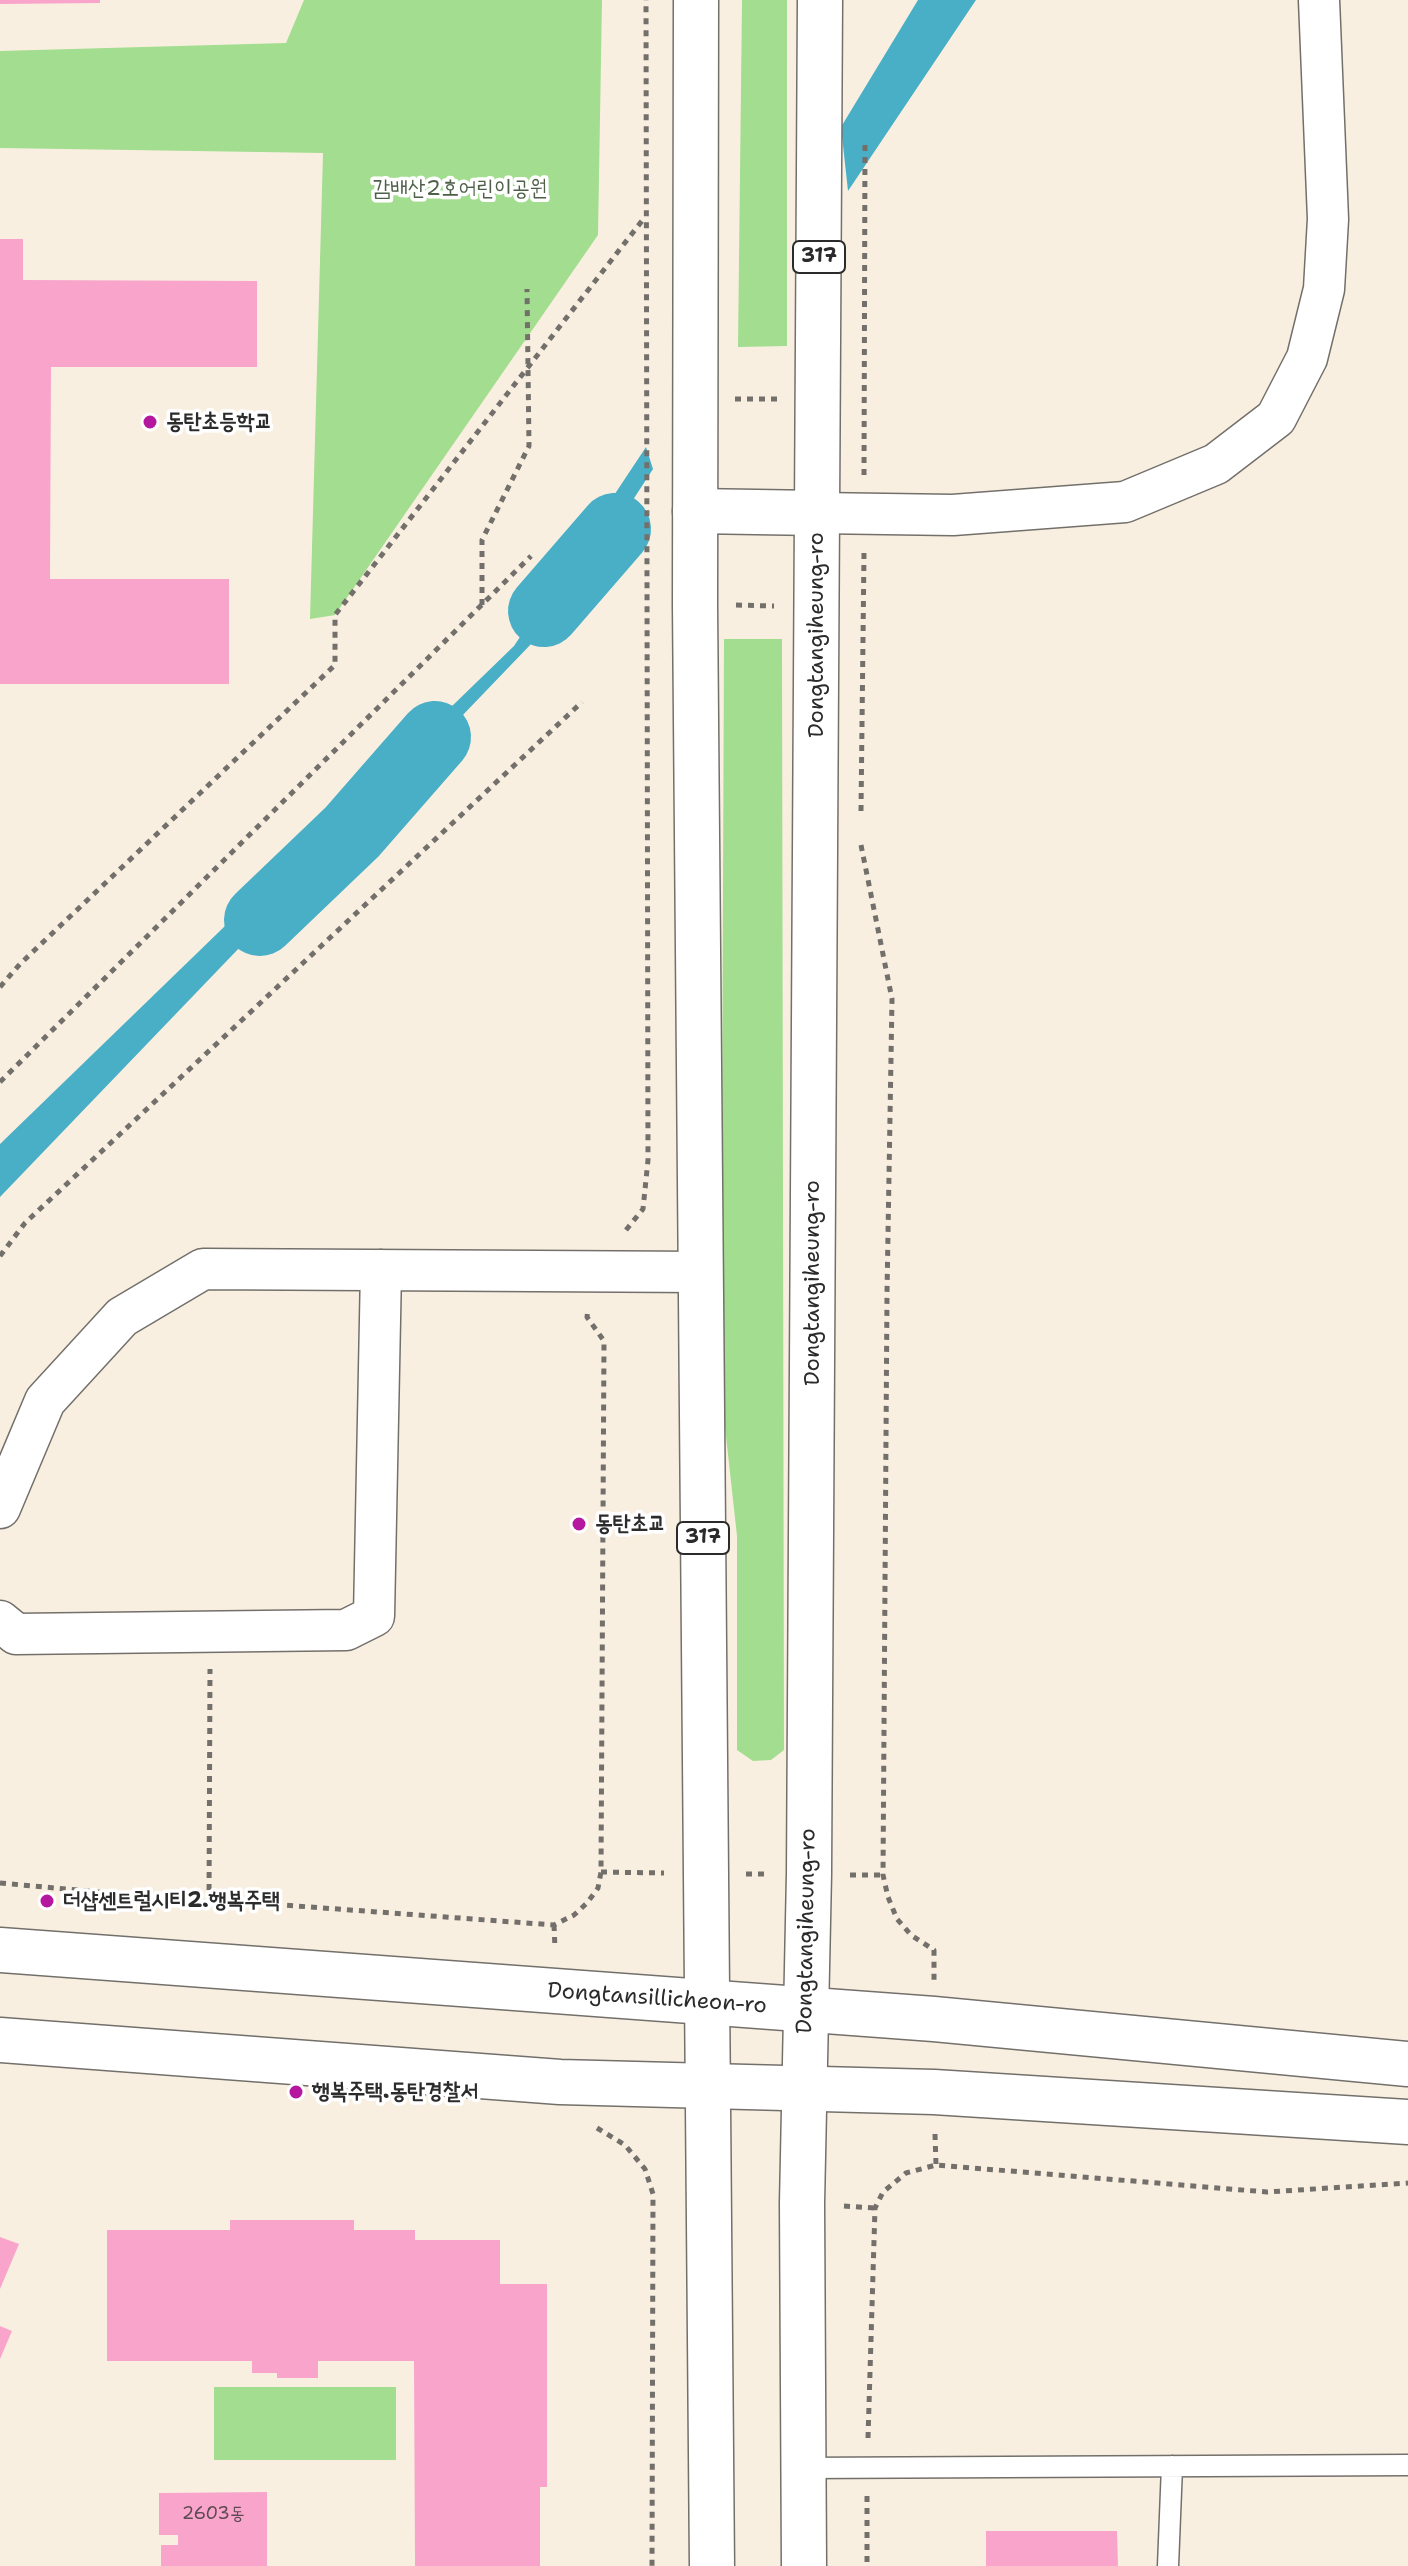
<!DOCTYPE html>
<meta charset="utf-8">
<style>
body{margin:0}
canvas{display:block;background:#f9efe1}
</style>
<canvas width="1408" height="2566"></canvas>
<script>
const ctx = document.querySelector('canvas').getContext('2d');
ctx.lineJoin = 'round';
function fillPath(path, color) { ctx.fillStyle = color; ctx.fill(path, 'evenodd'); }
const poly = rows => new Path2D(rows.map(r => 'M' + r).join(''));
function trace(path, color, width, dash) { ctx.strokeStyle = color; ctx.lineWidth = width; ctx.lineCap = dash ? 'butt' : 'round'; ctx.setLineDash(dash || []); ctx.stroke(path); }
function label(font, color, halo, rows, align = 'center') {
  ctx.font = font + ' "Shantell Sans","Poor Story",sans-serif'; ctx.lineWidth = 7; ctx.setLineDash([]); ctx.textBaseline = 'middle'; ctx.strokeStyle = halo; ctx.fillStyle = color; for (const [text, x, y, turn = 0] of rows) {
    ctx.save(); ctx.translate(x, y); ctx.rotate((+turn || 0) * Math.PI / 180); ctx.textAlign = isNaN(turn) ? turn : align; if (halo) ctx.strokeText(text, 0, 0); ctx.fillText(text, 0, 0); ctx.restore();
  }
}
fillPath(poly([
 [304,0,602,0,598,235,335,615,310,619,323,153,0,148,0,51,286,43],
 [742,0,787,0,787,346,738,347],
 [724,639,782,639,784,1750,771,1760,753,1761,737,1750,737,1536,721,1391],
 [214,2387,396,2387,396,2460,214,2460]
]), '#a3dd90');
fillPath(poly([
 [918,0,976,0,848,191,841,127],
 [646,447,653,469,557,617,0,1197,0,1144,514,646]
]), '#48afc7');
trace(poly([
 [544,611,615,529],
 [260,920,352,832,435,737]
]), '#48afc7', 72);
fillPath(poly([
 [0,0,100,0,100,3,0,4],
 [0,239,23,239,23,280,257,281,257,367,51,367,50,579,229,579,229,684,0,684],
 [230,2220,354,2220,354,2230,415,2230,415,2240,500,2240,500,2284,547,2284,547,2487,540,2487,540,2566,415,2566,414,2361,318,2361,318,2378,277,2378,277,2373,252,2373,252,2361,107,2361,107,2230,230,2230],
 [0,2237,19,2244,0,2289],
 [0,2326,12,2331,0,2359],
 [267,2492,267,2566,161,2566,161,2545,178,2545,178,2535,159,2535,159,2493],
 [986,2531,1117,2531,1118,2566,986,2566]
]), '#f9a5cb');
const service = poly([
 [803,2468,1408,2465],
 [1168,2566,1172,2466]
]);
const minor = poly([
 [817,513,953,515,1125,502,1216,464,1276,418,1307,358,1324,289,1328,219,1319,0],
 [0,1508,45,1401,122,1317,203,1269,701,1272],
 [0,1621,16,1634,346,1630,374,1616,381,1270]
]);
const tertiary = poly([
 [695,511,817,513],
 [0,1950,934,2019,1408,2064],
 [0,2040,560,2082,934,2092,1408,2122]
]);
const primary = poly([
 [696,0,695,604,712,2566],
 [804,2566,802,2203,809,1874,820,0]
]);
trace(service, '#73706b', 23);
trace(minor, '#73706b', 43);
trace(tertiary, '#73706b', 47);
trace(primary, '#73706b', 47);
trace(poly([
 [735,399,777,399],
 [864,475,865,145],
 [482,605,482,540,529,446,527,289],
 [736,605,774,606],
 [861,811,864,553],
 [861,845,892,999,887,1293,883,1875,888,1897,897,1919,911,1935,934,1950,934,1980],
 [0,987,20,964,335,665,335,615,645,217],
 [0,1082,531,556],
 [626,1230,643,1209,648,1160,646,0],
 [0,1256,25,1223,582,702],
 [601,1872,664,1873],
 [746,1874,768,1874],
 [850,1875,883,1875],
 [0,1883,209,1902,283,1905,554,1925,574,1915,587,1903,598,1888,601,1872,604,1341,587,1317,588,1309],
 [209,1902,210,1669],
 [554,1925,555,1949],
 [597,2128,625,2145,645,2169,653,2194,652,2566],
 [935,2134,936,2165],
 [844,2206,875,2208],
 [868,2438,875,2208,883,2192,906,2173,936,2165,1267,2192,1408,2183],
 [867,2496,867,2566]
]), '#73706b', 5, [6, 6]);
trace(service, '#fff', 20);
trace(minor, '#fff', 40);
trace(tertiary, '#fff', 44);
trace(primary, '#fff', 44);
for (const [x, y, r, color] of [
 [150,422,8,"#b5179e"],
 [579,1524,8,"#b5179e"],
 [47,1901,8,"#b5179e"],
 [296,2092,8,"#b5179e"]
]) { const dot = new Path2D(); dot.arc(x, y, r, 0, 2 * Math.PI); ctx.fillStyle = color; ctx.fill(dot); trace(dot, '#fff', 3); }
label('18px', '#5e4a53', null, [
 ["2603동",213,2514]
]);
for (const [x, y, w] of [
 [819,257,52],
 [703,1538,52]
]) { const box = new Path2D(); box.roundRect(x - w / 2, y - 16, w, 32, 6); ctx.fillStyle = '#fff'; ctx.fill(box); trace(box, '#2b2b2b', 2); }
label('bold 20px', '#2b2b2b', null, [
 ["317",819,257],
 ["317",703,1538]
]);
label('22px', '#4f6049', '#fff', [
 ["감배산2호어린이공원",460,189]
]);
label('bold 22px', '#2b2b2b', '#fff', [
 ["동탄초등학교",166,422],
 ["동탄초교",595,1524],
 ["더샵센트럴시티2.행복주택",63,1901],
 ["행복주택.동탄경찰서",312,2092]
], 'left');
label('22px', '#2b2b2b', '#fff', [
 ["Dongtangiheung-ro",817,635,-90],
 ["Dongtangiheung-ro",813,1283,-90],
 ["Dongtangiheung-ro",807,1931,-89],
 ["Dongtansillicheon-ro",657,1999,4]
]);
</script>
